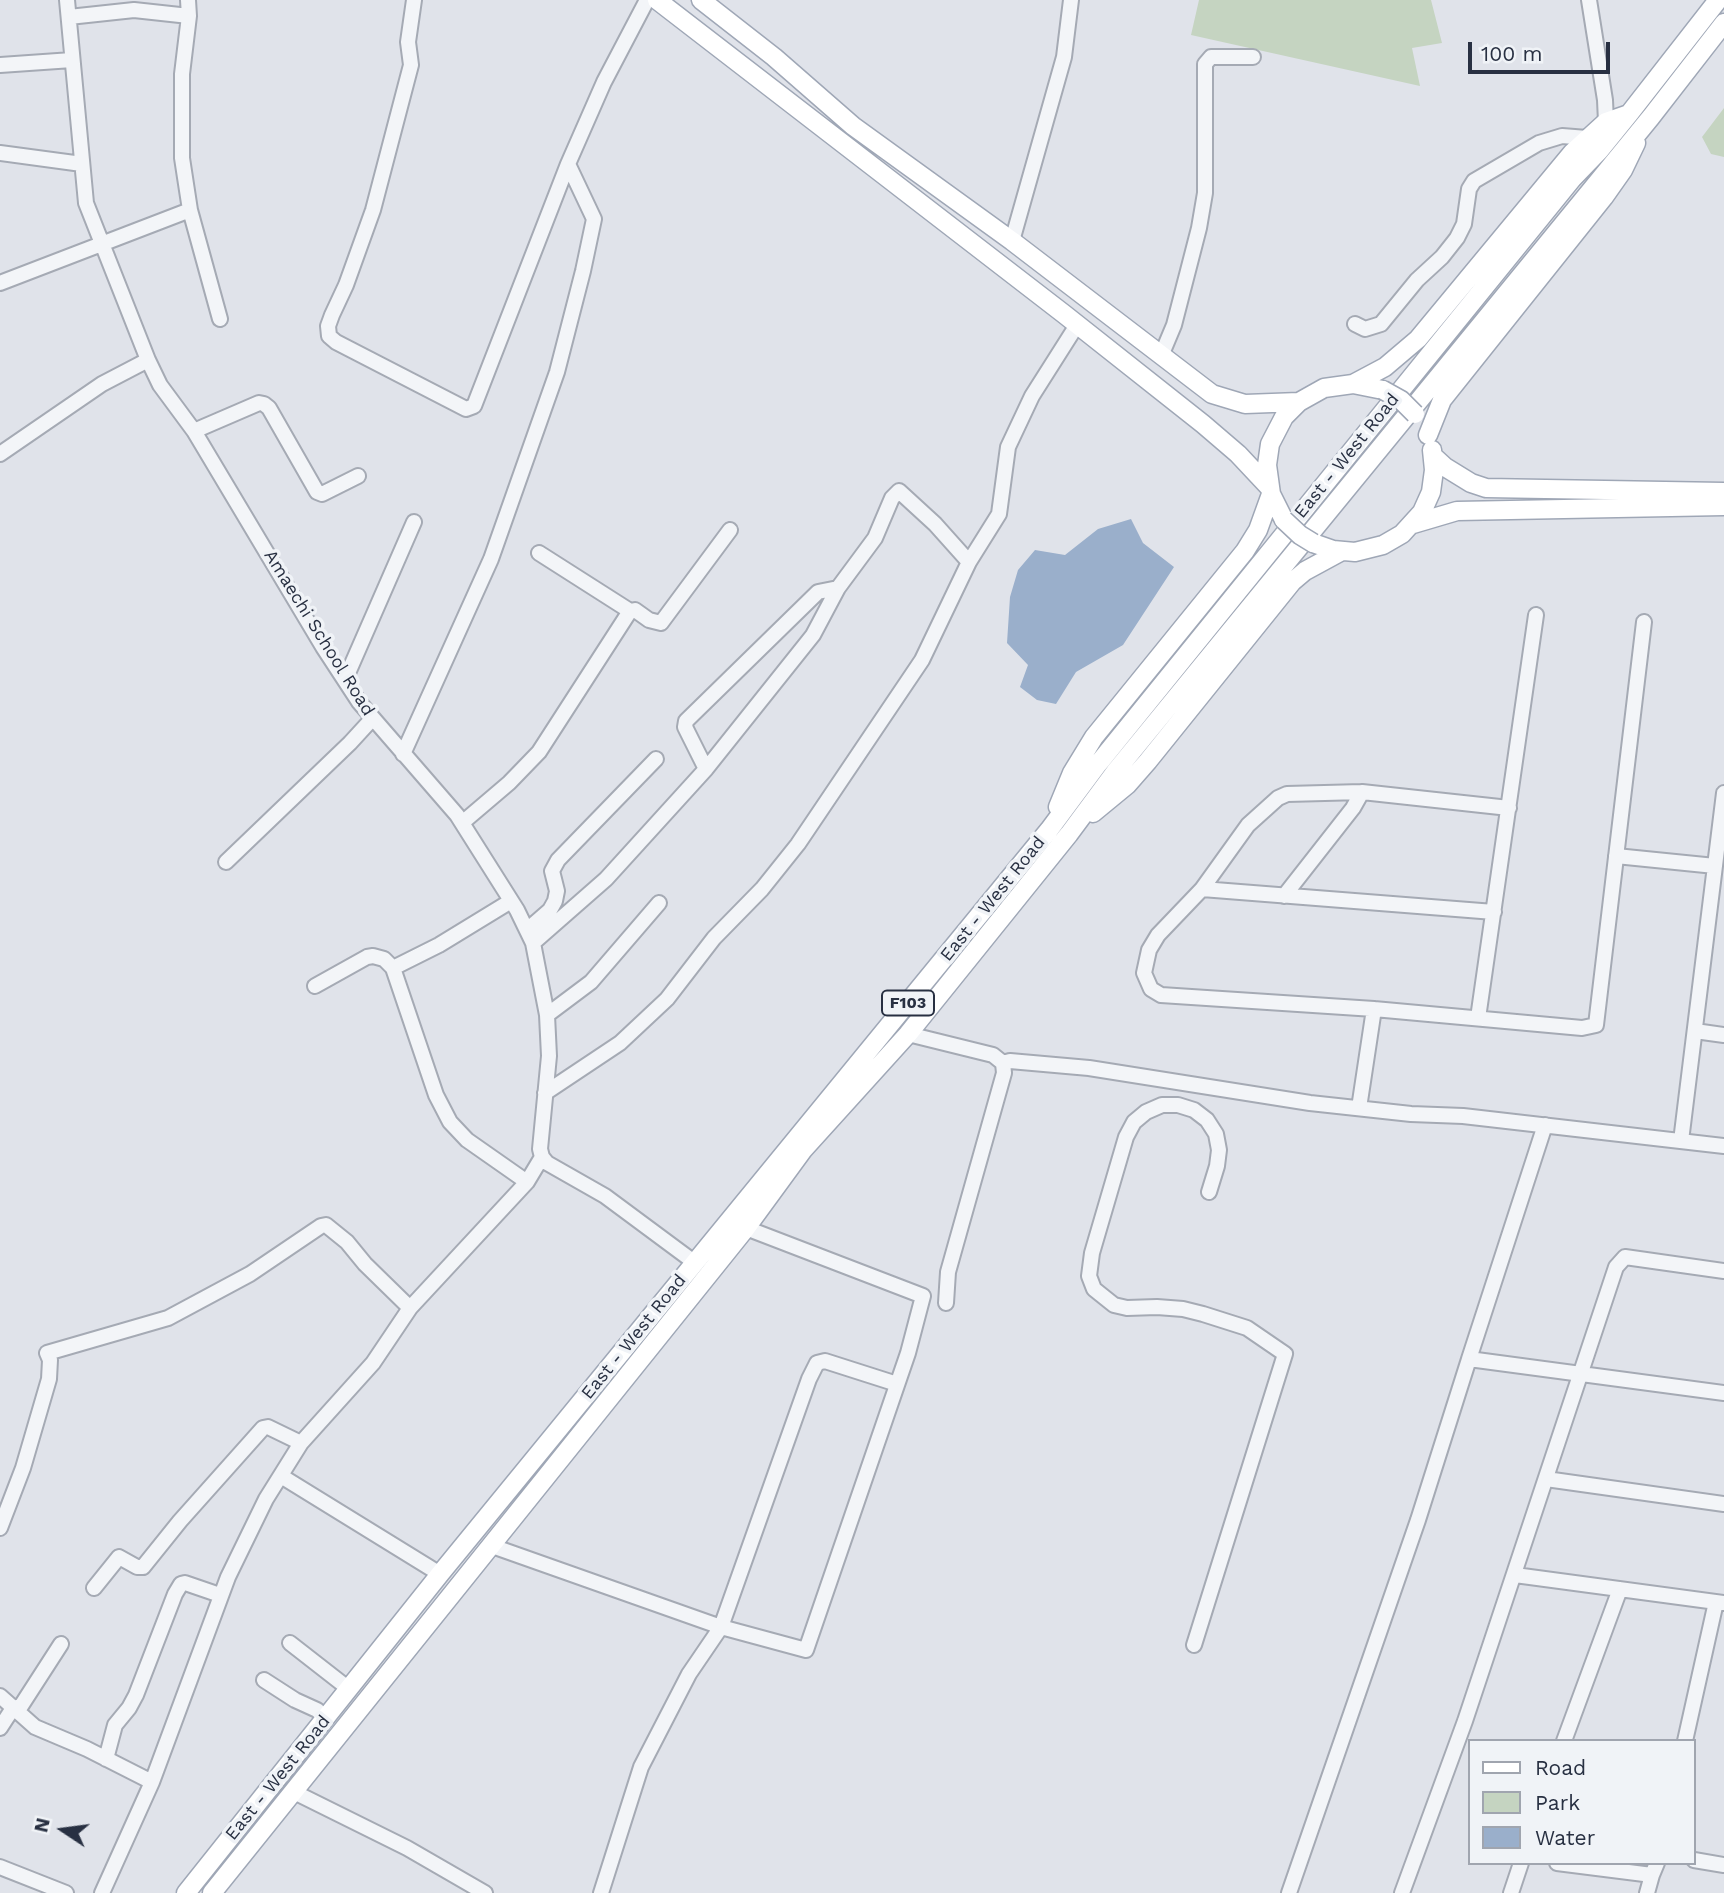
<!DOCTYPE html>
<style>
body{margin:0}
#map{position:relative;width:1724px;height:1893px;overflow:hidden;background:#e0e3ea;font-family:"Work Sans",sans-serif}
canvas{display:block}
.legend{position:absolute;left:1468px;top:1739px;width:228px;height:126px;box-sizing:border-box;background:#f0f3f7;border:2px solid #a0a5af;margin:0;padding:9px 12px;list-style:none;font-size:21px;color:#283042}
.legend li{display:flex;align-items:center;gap:14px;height:35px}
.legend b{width:35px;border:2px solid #a0a5af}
.north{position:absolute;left:28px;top:1795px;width:70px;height:70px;-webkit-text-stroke:5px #f0f3f7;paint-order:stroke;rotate:283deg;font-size:19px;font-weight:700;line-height:28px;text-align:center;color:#283042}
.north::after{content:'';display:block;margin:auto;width:24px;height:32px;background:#283042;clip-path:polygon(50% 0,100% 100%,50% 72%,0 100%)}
.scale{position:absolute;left:1468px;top:42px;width:142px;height:32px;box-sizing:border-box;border:4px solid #283042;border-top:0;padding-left:9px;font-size:21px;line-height:24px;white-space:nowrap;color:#283042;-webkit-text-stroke:5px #f0f3f7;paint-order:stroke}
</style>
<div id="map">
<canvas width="1724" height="1893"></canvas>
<ul class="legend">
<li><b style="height:9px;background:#fff"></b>Road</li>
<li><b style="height:19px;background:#c5d4c1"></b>Park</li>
<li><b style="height:19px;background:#9aafcb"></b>Water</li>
</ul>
<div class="north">N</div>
<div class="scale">100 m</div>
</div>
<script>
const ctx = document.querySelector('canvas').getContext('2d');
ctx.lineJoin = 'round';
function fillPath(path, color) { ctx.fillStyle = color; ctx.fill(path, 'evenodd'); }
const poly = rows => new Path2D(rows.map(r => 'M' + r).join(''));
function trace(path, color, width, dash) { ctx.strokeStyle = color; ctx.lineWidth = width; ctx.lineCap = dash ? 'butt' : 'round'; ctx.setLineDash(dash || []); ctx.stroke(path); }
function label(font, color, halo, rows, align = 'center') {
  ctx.font = font + ' "Work Sans",sans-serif'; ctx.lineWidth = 7; ctx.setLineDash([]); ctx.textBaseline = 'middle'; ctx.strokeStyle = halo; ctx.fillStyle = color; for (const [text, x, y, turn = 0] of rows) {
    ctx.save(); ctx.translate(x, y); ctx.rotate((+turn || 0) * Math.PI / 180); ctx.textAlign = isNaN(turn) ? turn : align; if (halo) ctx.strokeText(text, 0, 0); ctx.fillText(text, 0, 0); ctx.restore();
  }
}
fillPath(poly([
 [1199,0,1431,0,1442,43,1412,48,1420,86,1191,35],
 [1724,108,1724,157,1711,154,1702,137]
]), '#c5d4c1');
fillPath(poly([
 [1131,519,1143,543,1174,567,1123,645,1076,672,1056,704,1037,700,1020,687,1028,665,1007,643,1010,597,1018,570,1035,550,1065,555,1098,529]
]), '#9aafcb');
const minor = poly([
 [67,0,86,203,148,360,160,385,194,431,323,647,359,702,457,815,517,910,533,943,547,1015,549,1056,540,1149,542,1157,547,1163,605,1196,694,1262],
 [188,0,189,16,182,74,182,158,190,210,220,319],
 [414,0,408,42,411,65,373,210,346,285,332,315,328,326,329,336,336,342,466,409,474,406,568,164,604,82,647,0],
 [1589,0,1605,100,1606,122],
 [69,17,134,10,189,16],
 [0,65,72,60],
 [0,153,82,164],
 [1012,241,1064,57,1071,0],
 [0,283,190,210],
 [1355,324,1365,329,1381,324,1417,280,1442,257,1457,238,1464,224,1469,189,1474,181,1539,143,1562,136,1587,138],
 [1161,356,1174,325,1199,228,1205,193,1205,64,1211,57,1253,57],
 [194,431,259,403,264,404,269,408,317,492,322,494,358,476],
 [0,454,102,384,148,360],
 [539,553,630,611],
 [345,680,414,522],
 [403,754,491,559,557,372,583,271,594,219,568,164],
 [706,769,685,727,686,721,818,592,838,588],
 [1362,792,1287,794,1278,798,1248,825,1202,889,1158,935,1149,950,1144,973,1151,989,1161,995,1374,1009,1582,1028,1596,1025,1644,622],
 [462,823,509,783,539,752,630,611,635,610,649,620,661,623,730,530],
 [1616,856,1715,866],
 [226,862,350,743,372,719],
 [1202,889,1494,912],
 [1284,896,1353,808,1362,792,1509,808],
 [527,930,550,910,555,901,557,891,552,871,558,860,656,759],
 [533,943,606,879,706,769,813,635,838,588,875,538,892,498,899,491,935,524,969,562],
 [393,968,439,945,511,901],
 [315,986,367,957,373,956,384,959,393,968,436,1095,450,1122,467,1140,527,1182],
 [547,1015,591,982,659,903],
 [1478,1018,1536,615],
 [1695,1031,1724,1035],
 [908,1034,993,1055,1003,1063,1004,1073,948,1272,946,1303],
 [1003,1063,1010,1061,1089,1068,1310,1103,1411,1114,1463,1116,1724,1146],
 [545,1093,620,1043,667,999,714,938,762,889,798,844,922,660,969,562,999,514,1008,447,1032,396,1077,325],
 [1359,1108,1374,1009],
 [1545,1125,1469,1359,1724,1393],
 [1681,1141,1724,793],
 [281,1476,440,1574],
 [1546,1479,1724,1504],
 [0,1528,23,1468,49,1379,50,1360,47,1353,168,1318,250,1274,321,1226,326,1225,347,1242,365,1264,410,1308],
 [492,1546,721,1627,806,1650,908,1353,923,1296,746,1228],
 [1515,1575,1724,1603],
 [94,1588,119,1557,137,1567,143,1567,180,1521,263,1428,268,1427,301,1443],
 [290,1643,349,1689],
 [1194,1645,1285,1354,1247,1328,1203,1314,1183,1309,1157,1307,1127,1308,1114,1305,1094,1289,1089,1276,1092,1253,1126,1137,1134,1122,1146,1112,1162,1105,1178,1105,1194,1110,1207,1120,1216,1134,1219,1150,1217,1166,1209,1192],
 [264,1680,295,1700,317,1710,326,1718],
 [0,1696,35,1727,87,1749,152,1782],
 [0,1728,13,1708,21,1706,61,1644],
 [1564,1741,1620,1589],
 [1685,1741,1716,1602],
 [106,1759,115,1725,129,1708,136,1695,175,1594,181,1584,185,1583,220,1595],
 [294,1792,407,1848,485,1893],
 [1694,1860,1724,1865],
 [1557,1863,1652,1875,1657,1863],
 [0,1867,66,1893],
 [102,1893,152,1782,228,1577,266,1499,301,1443,373,1363,410,1308,527,1182,542,1157],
 [601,1893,641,1767,689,1674,721,1627,809,1379,817,1363,825,1361,897,1384],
 [1289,1893,1418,1520,1469,1359],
 [1402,1893,1465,1721,1616,1267,1625,1257,1724,1271],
 [1511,1893,1521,1863],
 [1647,1893,1652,1875]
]);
const major = poly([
 [657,0,1064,314,1203,424,1238,454,1269,487],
 [701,0,774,57,853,126,1012,241,1212,394,1245,404,1299,402],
 [1353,384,1385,367,1418,339,1572,153,1606,122,1629,114],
 [1428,435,1442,400,1604,197,1623,170,1636,143],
 [1433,456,1445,467,1471,483,1486,488,1724,492],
 [1284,520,1271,494,1267,465,1270,444,1284,417,1299,402,1324,388,1353,384,1383,390],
 [1413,524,1457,511,1724,506],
 [1313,543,1333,550,1355,552,1383,545,1402,534,1422,512,1431,492,1434,470,1432,450],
 [1058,807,1072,773,1094,737,1245,551,1258,530,1271,494],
 [1093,813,1127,785,1148,761,1292,582,1305,571,1340,552],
 [186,1893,440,1574,1049,830,1098,764,1572,179,1599,151,1629,114,1718,0],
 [212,1893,746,1228,803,1150,908,1034,1069,834,1115,772,1651,117,1724,23]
]);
trace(minor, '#a5aab4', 18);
trace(major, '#9fa7b6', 21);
trace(minor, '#f3f5f8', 14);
trace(major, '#fff', 18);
const majorBridge = poly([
 [1383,390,1401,400,1415,414],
 [1284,520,1300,535,1313,543]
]);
trace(majorBridge, '#9fa7b6', 21, []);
trace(majorBridge, '#fff', 18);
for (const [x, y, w] of [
 [908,1003,52]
]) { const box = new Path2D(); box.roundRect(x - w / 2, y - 12.5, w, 25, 5); ctx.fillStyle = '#f0f3f7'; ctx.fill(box); trace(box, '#283042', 2); }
label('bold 16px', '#283042', null, [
 ["F103",908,1003]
]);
label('18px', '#283042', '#f0f3f7', [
 ["East - West Road",1347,456,-51],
 ["Amaechi School Road",319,633,58],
 ["East - West Road",993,899,-51],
 ["East - West Road",634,1337,-51],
 ["East - West Road",278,1778,-51]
]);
</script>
